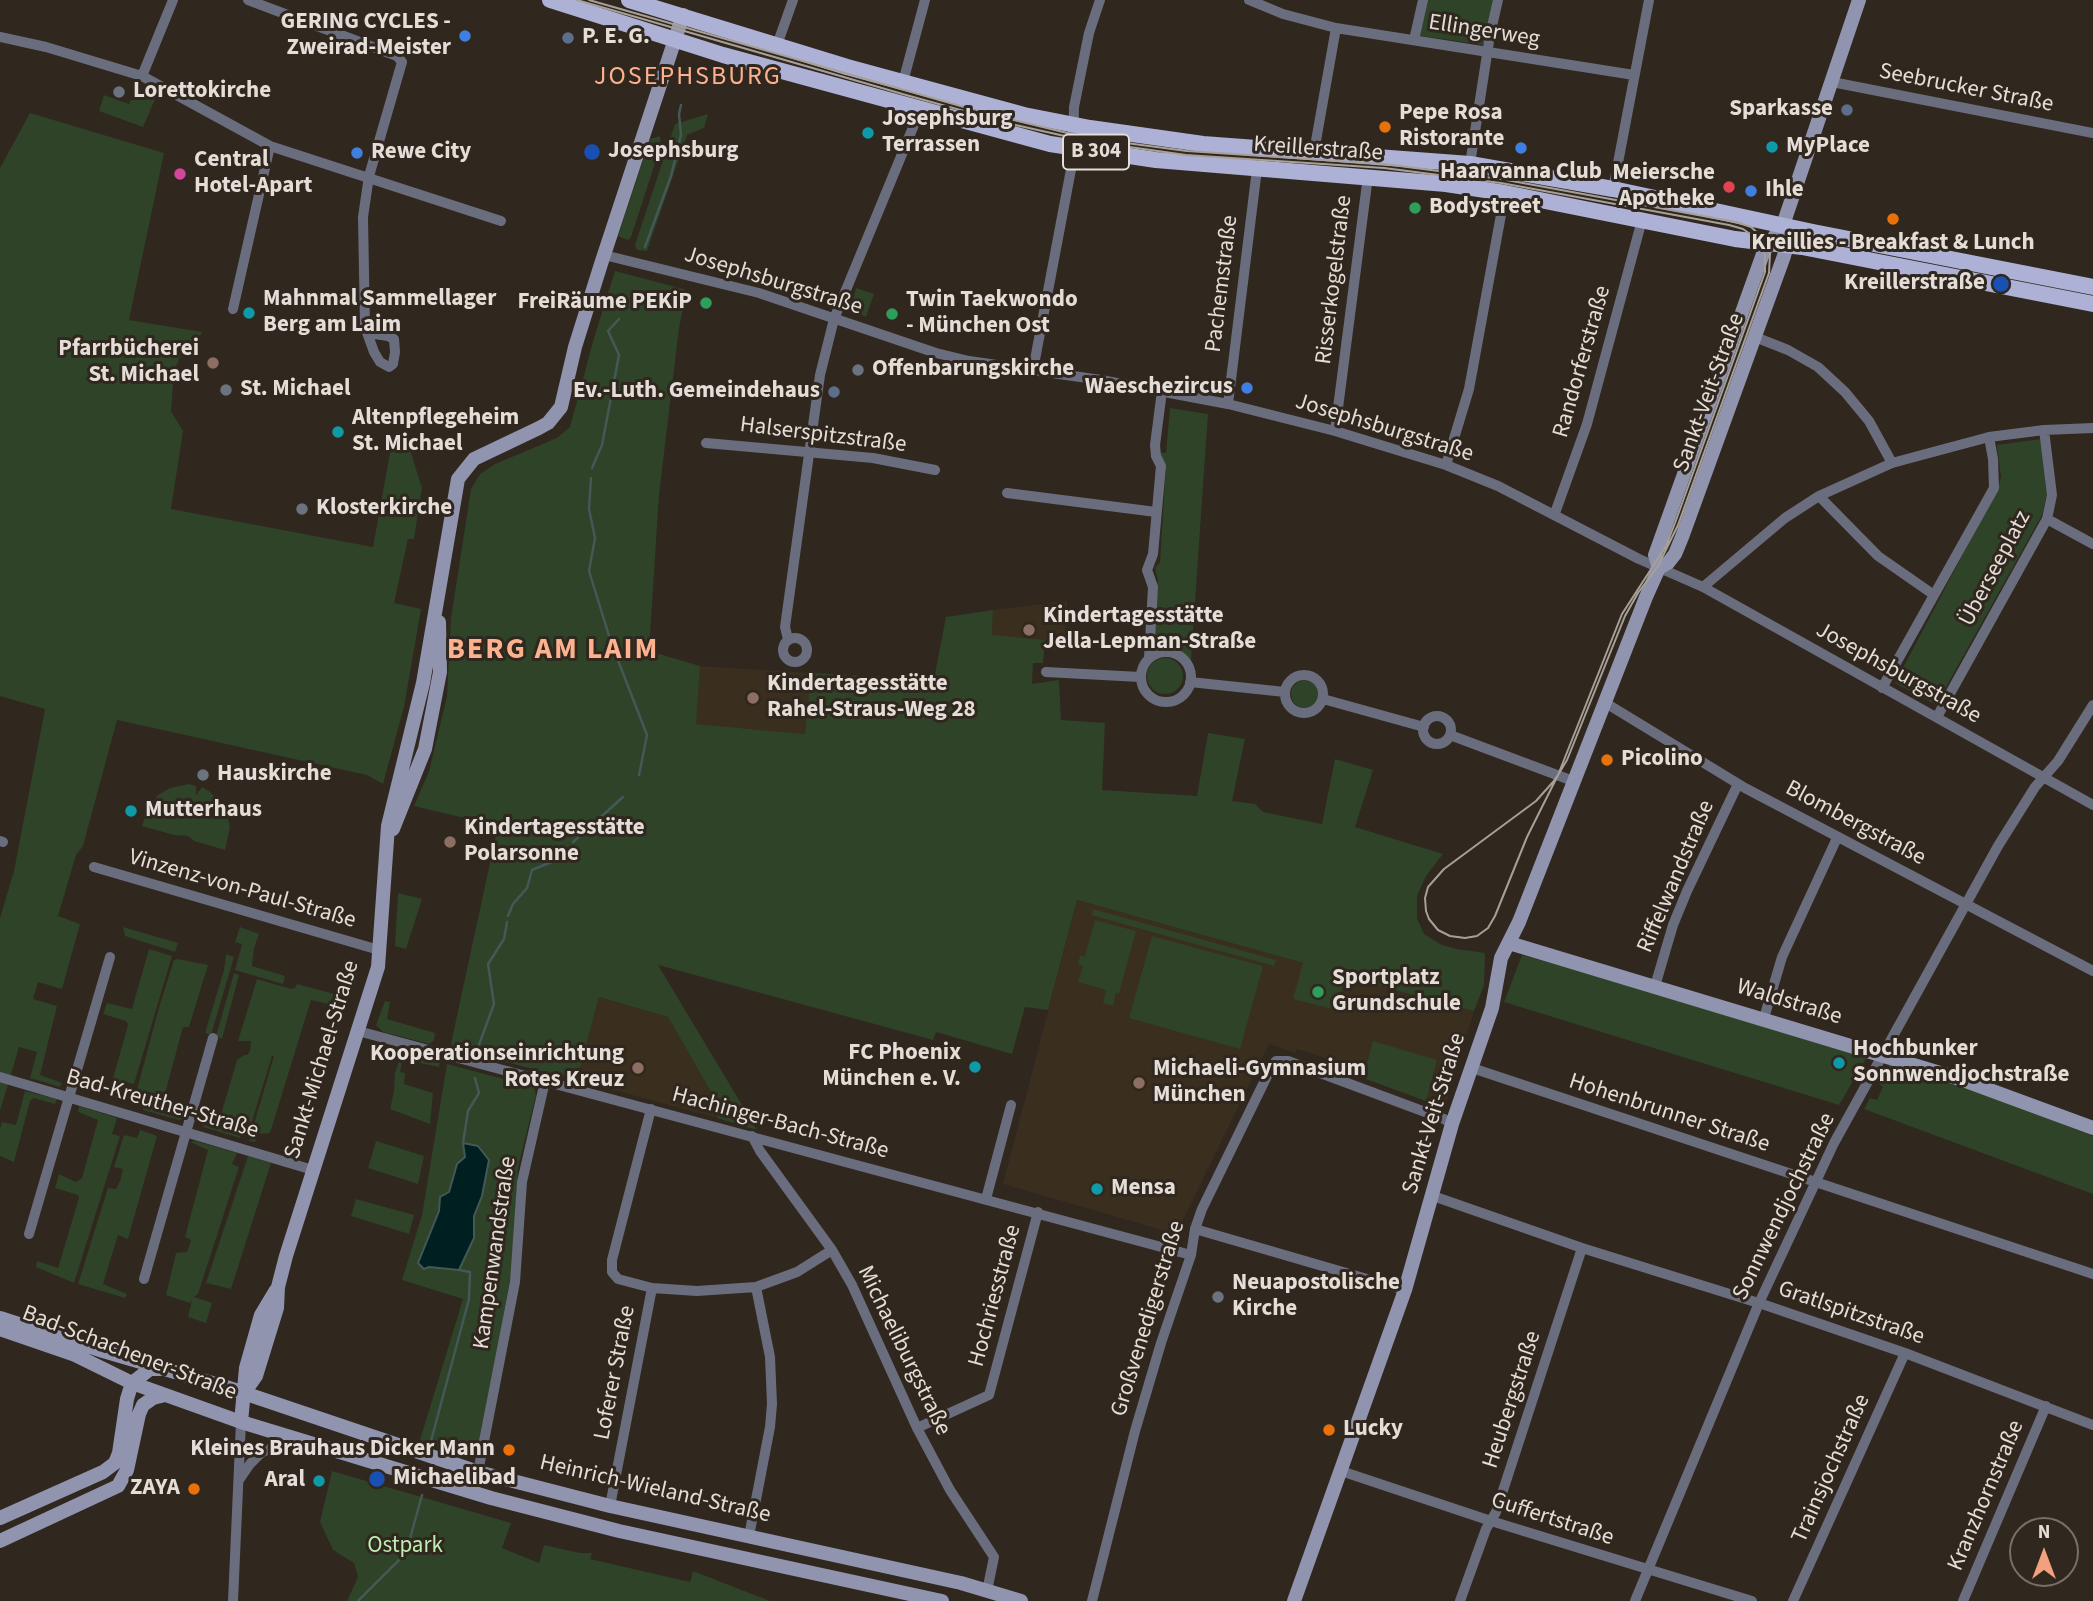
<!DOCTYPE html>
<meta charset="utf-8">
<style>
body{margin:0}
#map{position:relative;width:2093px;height:1601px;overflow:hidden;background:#30271e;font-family:"Source Sans 3",sans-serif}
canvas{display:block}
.north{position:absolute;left:2009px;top:1517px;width:70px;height:70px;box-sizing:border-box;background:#30271e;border:2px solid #787068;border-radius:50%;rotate:0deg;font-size:19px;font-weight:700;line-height:28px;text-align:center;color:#e4ddd8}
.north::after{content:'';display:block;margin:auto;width:24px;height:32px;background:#f1a17d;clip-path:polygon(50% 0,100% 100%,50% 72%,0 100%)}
</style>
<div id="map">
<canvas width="2093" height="1601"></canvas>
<div class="north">N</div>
</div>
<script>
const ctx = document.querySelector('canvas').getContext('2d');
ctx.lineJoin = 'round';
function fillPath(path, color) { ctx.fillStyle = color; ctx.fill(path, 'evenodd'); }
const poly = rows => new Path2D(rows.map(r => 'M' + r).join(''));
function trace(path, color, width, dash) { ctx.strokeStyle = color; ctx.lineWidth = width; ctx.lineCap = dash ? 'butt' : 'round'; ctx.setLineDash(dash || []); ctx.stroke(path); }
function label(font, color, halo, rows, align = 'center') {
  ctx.font = font + ' "Source Sans 3",sans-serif'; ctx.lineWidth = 6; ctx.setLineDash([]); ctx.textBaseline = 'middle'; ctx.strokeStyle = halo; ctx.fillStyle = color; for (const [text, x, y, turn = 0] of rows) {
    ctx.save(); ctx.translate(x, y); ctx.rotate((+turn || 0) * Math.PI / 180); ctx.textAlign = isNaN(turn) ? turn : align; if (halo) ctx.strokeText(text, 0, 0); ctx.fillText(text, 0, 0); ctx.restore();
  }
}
fillPath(poly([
 [1067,601,1064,650,1044,650,1043,663,990,659,993,610],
 [700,666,811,673,805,734,695,724],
 [1077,900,1474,1011,1446,1103,1438,1106,1366,1079,1368,1072,1297,1049,1295,1053,1269,1044,1176,1234,1003,1184],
 [599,997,668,1017,719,1106,717,1118,577,1080]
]), '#3a2e1f');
fillPath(poly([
 [1424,0,1494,0,1484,45,1415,35],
 [135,89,156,97,143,127,99,111,104,95,129,104,131,100,134,100],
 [30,113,164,153,129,320,202,332,197,343,183,350,174,371,171,411,183,431,171,509,373,547,393,436,410,450,422,488,414,539,408,539,394,603,421,609,404,707,383,784,367,775,117,720,83,846,76,855,58,916,80,924,62,989,38,982,33,999,57,1006,40,1075,62,1083,60,1087,30,1078,37,1052,19,1047,0,1111,0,918,14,871,45,709,0,696,0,168],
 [708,114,704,128,687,135,647,251,637,250,635,245,675,124],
 [660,136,661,145,631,237,628,240,618,236,650,139],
 [615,271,687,290,679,328,659,495,649,651,700,666,696,724,805,734,811,673,934,679,946,617,993,610,992,635,1045,640,1043,663,1033,663,1032,684,1059,680,1061,720,1105,723,1102,790,1197,796,1208,733,1245,739,1232,801,1255,804,1263,812,1322,824,1335,759,1373,770,1355,827,1443,854,1426,876,1417,896,1417,918,1424,934,1442,945,1457,949,1485,953,1484,985,1474,1011,1346,977,1336,1010,1293,999,1303,963,1077,900,1048,1010,1025,1007,1012,1054,936,1032,933,1040,658,965,757,1130,717,1118,719,1106,668,1017,599,997,577,1080,450,1048,498,826,414,806,429,771,447,696,451,618,471,489,480,474,495,464,557,438,570,427,594,338],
 [856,288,874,294,866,317,851,309],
 [1170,408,1208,414,1191,660,1177,649,1160,648,1154,643,1158,580,1155,568,1160,562,1166,465,1159,452,1166,453],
 [2041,439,2047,494,2042,515,1936,705,1895,683,1998,488,2001,477,1997,445],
 '1147 676a18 18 0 1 1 36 0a18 18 0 1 1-36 0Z',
 '1291 694a14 14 0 1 1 28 0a14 14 0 1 1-28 0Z',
 [189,784,196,786,196,795,202,787,209,791,225,807,230,827,225,850,194,841,188,836,174,835,142,826,148,807,158,795,170,788],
 [398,893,422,899,406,949,395,946],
 [1093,909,1276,960,1274,966,1091,915],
 [1095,920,1136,931,1119,993,1116,993,1113,1006,1103,1003,1106,990,1078,982,1083,966,1078,964,1080,956,1085,956],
 [123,927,178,943,175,952,125,936],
 [240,927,259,934,254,948,252,966,285,976,283,984,235,970,242,944,235,942],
 [1152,936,1263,966,1240,1049,1129,1018],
 [149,949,172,956,134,1084,120,1081,119,1090,130,1094,128,1100,108,1096,128,1025,126,1021,103,1014,107,1003,132,1009],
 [226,954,234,957,211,1035,205,1033,224,970],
 [1522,955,1649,990,1868,1055,1839,1105,1504,1002],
 [178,959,208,965,189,1027,183,1027,160,1112,183,1119,179,1120,143,1110,145,1098,136,1093,160,1004,174,960],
 [345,959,360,963,353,990,337,984],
 [234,973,239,975,222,1039,216,1036],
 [257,979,291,989,295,988,297,984,334,994,329,1004,311,1000,270,1133,258,1134,255,1142,249,1141,274,1056,272,1056,250,1128,242,1126,240,1138,203,1127,204,1125,217,1128,237,1060,244,1055,247,1055,250,1051,251,1041,238,1041],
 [385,1001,390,1002,387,1019,435,1033,434,1040,430,1044,383,1032,376,1025],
 [1373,1041,1437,1060,1426,1101,1366,1079,1368,1072,1365,1071],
 [403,1050,440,1059,439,1067,406,1060,402,1062,400,1072,405,1073,404,1084,433,1093,430,1124,390,1109,394,1091,395,1073],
 [1891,1062,1959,1084,2093,1136,2093,1194,1864,1109,1870,1098,1877,1100,1883,1087,1879,1084],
 [447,1064,534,1087,536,1095,518,1168,512,1270,480,1440,460,1453,420,1440,463,1299,402,1280,422,1215],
 [25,1091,57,1099,55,1104,34,1098,30,1101,14,1162,0,1156,0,1129,2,1122,16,1125],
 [79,1106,117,1118,112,1134,120,1136,74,1283,36,1267,37,1261,58,1268,79,1198,78,1195,55,1188,59,1174,76,1182,82,1178,98,1120,78,1112],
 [140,1130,157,1136,128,1239,118,1235,103,1284,127,1294,125,1298,78,1284,108,1188,116,1189,120,1181,123,1169,114,1167,124,1135,137,1138],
 [195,1141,237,1153,232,1164,239,1167,198,1294,194,1297,212,1303,206,1323,188,1317,192,1300,190,1303,166,1295,176,1253,187,1252,191,1240,185,1237,208,1150,190,1142],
 [376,1141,424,1156,418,1184,368,1168],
 [248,1156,271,1163,231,1289,206,1283],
 [356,1199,414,1215,409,1234,351,1216],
 [332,1471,511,1523,502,1548,539,1563,544,1545,580,1553,592,1553,590,1559,690,1582,693,1571,770,1601,347,1601,358,1577,354,1563,333,1550,320,1522]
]), '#2e4327');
const water = poly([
 [463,1143,478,1146,489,1160,482,1196,474,1216,474,1238,459,1270,429,1267,424,1269,418,1263,439,1211,440,1197,449,1192,457,1164,465,1157,463,1143]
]);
fillPath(water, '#001f20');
trace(water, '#445857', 2);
trace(poly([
 [645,247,671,176,681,135,679,114,681,105],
 [592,468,602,445,619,355,608,331,619,319],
 [591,478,589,509,595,538,589,571,610,639],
 [614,650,647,735,639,775],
 [573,842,623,797],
 [508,916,513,904,527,888,532,870,561,858],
 [477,1050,494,1004,488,964,504,939,507,922],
 [463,1143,468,1111,479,1093,475,1078],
 [431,1441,469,1299,470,1272,459,1270],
 [358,1601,406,1553,422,1495]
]), '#445857', 2.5);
trace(poly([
 [248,0,397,56,402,62,369,176,363,217,365,327,374,352,380,362,389,367,393,364,395,352,394,339,388,336,368,333],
 [1249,0,1283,14,1336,28,1634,75],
 [0,37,46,47,142,76,270,146,501,221],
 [1414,40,1423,0],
 [777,45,793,0],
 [142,76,173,0],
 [903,82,925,0],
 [1832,82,2093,133],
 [1314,152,1336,28],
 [1470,164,1490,35,1498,0],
 [1613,189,1649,0],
 [604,255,759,293,936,353,969,361,1101,380,1228,404,1335,431,1446,465,1498,486,1639,559,1703,587,2093,805],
 [233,309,270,146],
 [1755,337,1788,350,1818,367,1845,392,1869,421,1892,463],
 [1033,370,1073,159,1074,107,1089,33,1100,0],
 [1228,404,1257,169],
 [1335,431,1368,176],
 [706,443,873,458,935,470],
 [1446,465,1469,389,1505,193],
 [1007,493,1156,512],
 [1819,496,1878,556,1934,595],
 [1555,513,1587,424,1642,220],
 [2047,519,2093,544],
 [1703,587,1785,518,1819,496,1892,463,1989,437,2044,430,2093,428],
 '783 650a12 12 0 1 1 24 0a12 12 0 1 1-24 0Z',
 [788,639,785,627,820,375,834,319,921,108],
 '1141 677a25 25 0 1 1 50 0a25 25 0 1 1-50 0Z',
 [1149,658,1153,587,1147,570,1153,554,1161,466,1156,456,1155,445,1162,391],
 [1046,672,1140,677],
 '1285 694a19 19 0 1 1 38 0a19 19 0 1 1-38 0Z',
 [1190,682,1285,692],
 [1882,688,1994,488,1993,459,1989,437],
 [1323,699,1424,727],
 [1604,702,1745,788,2093,971],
 '1423 730a14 14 0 1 1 28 0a14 14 0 1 1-28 0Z',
 [1937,717,2047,519,2052,495,2044,430],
 [1450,735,1573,781],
 [0,841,3,842],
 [94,867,379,950],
 [1655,986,1673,925,1687,891,1738,784],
 [1764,1018,1782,957,1837,838],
 [358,1031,1191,1255],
 [1472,1068,2093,1274],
 [0,1077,313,1170],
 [651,1109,612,1260,612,1272,618,1279,652,1288,697,1291,756,1287,797,1272,832,1250],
 [752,1136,760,1151,832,1250,852,1285,917,1428,950,1490,994,1557,987,1591],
 [1433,1196,1582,1248,1765,1305,1905,1353,2093,1425],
 [986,1199,1011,1105],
 [1195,1229,1405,1290],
 [29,1234,110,957],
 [144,1279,213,1038],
 [917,1428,989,1395,1038,1212],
 [1341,1471,1491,1521,1752,1601],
 [478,1472,515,1282,522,1182,545,1081],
 [239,1480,250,1464,262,1452,277,1446,300,1441],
 [610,1506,652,1288],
 [749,1536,770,1427,772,1404,770,1357,756,1287],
 [233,1601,241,1422],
 [1092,1601,1135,1431,1161,1343,1191,1255,1195,1229,1202,1209,1271,1068,1276,1061,1288,1061,1444,1119,1452,1124],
 [1460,1601,1486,1529,1496,1512,1582,1248],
 [1635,1601,1759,1303,1834,1143,1998,846,2035,787,2058,761,2093,705],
 [1793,1601,1905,1353],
 [1963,1601,2046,1406]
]), '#6a6d7e', 10);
trace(poly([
 [1659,568,1655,555,1764,251,1783,225,1859,0],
 [393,829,425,749,440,672,439,622],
 [1509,943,1960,1079,2093,1128],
 [0,1318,103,1351,226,1387,478,1472,610,1506,961,1583,1021,1601],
 [0,1329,75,1355,132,1383,241,1422,491,1498,619,1531,942,1601],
 [244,1393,256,1376,277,1308,278,1287,286,1256,378,967,388,826,423,683,458,479,474,459,539,428,548,423,561,407,575,347,601,264,683,15],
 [241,1422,246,1368,261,1315,276,1290],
 [0,1518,103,1472,115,1463,119,1453,127,1399,132,1383,150,1369,160,1369],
 [0,1541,118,1486,127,1470,139,1414,143,1405,153,1398,165,1395],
 [1294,1601,1405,1290,1452,1124,1492,1008,1501,958,1519,922,1646,597,1659,568,1668,563,1675,554,1682,537,1784,256,1787,245,1783,225]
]), '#9094af', 14);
trace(poly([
 [550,0,723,55,1050,144,1156,160,1446,184,1505,193,1735,239,1802,247,2093,304],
 [629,0,847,67,1024,115,1090,128,1203,144,1470,164,1613,189,1813,232,2093,287]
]), '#acb1d5', 16);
trace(poly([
 [577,0,906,95,1011,124,1087,141,1186,155,1384,168,1501,183,1729,225,1743,229,1757,239,1765,255,1765,272,1675,523,1666,546,1622,614,1558,775,1527,837,1495,916,1488,928,1477,936,1465,938,1450,936,1438,930,1429,919,1426,911,1425,898,1428,887,1444,869,1536,801,1553,782,1558,775,1567,760,1625,616,1638,593,1658,566,1678,525,1769,273,1770,254,1761,236,1751,227,1736,222,1501,179,1384,164,1187,151,1088,138,985,113,589,0]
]), '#a7a099', 2);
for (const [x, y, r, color] of [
 [465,36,7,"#3f7fe0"],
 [568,38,7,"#5c6f8a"],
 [119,92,7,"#6b7280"],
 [1847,110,7,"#5c6f8a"],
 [1385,127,7,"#e8710a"],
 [868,133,7,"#0f9aa8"],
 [1772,147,7,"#0f9aa8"],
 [1521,148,7,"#3f7fe0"],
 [592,152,9,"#1a4fb4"],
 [357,153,7,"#3f7fe0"],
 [180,174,7,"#d1479c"],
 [1729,187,7,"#e0444e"],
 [1751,191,7,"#3f7fe0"],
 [1415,208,7,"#2e9e5b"],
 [1893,219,7,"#e8710a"],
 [2001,284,9,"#1a4fb4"],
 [706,303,7,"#2e9e5b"],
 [249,313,7,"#0f9aa8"],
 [892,314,7,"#2e9e5b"],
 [213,363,7,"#8d6e63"],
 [858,370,7,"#6b7280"],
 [1247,388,7,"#3f7fe0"],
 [226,390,7,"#6b7280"],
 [834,392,7,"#5c6f8a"],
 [338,432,7,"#0f9aa8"],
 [302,509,7,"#6b7280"],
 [1029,630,7,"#8d6e63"],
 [753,698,7,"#8d6e63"],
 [1607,760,7,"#e8710a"],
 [203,775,7,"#6b7280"],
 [131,811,7,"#0f9aa8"],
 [450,842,7,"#8d6e63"],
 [1318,992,7,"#2e9e5b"],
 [1839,1063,7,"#0f9aa8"],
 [975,1067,7,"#0f9aa8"],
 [638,1068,7,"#8d6e63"],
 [1139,1083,7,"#8d6e63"],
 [1097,1189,7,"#0f9aa8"],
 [1218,1297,7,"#6b7280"],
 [1329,1430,7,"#e8710a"],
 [509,1450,7,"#e8710a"],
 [377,1479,9,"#1a4fb4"],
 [319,1481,7,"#0f9aa8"],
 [194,1489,7,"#e8710a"]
]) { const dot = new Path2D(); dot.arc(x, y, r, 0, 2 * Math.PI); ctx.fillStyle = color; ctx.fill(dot); trace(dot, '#30271e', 2.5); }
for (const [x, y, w] of [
 [1096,152,66]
]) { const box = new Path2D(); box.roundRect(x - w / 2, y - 17.5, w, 35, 5); ctx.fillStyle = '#30271e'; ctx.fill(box); trace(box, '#e4ddd8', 2); }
label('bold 21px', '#e4ddd8', null, [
 ["B 304",1096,152]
]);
label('bold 23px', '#e4ddd8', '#30271e', [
 ["GERING CYCLES -",451,23,"right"],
 ["Zweirad-Meister",451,49,"right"],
 ["P. E. G.",582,38],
 ["Lorettokirche",133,92],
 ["Sparkasse",1833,110,"right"],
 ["Pepe Rosa",1399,114],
 ["Ristorante",1399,140],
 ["Josephsburg",882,120],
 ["Terrassen",882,146],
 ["MyPlace",1786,147],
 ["Josephsburg",608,152],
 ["Rewe City",371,153],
 ["Central",194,161],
 ["Hotel-Apart",194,187],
 ["Haarvanna Club",1521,173,"center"],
 ["Meiersche",1715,174,"right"],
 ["Apotheke",1715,200,"right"],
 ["Ihle",1765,191],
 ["Bodystreet",1429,208],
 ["Kreillies - Breakfast & Lunch",1893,244,"center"],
 ["Kreillerstraße",1985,284,"right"],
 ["Mahnmal Sammellager",263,300],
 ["Berg am Laim",263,326],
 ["Twin Taekwondo",906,301],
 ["- München Ost",906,327],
 ["FreiRäume PEKiP",692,303,"right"],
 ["Pfarrbücherei",199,350,"right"],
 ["St. Michael",199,376,"right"],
 ["Offenbarungskirche",872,370],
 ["Waeschezircus",1233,388,"right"],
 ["St. Michael",240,390],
 ["Ev.-Luth. Gemeindehaus",820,392,"right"],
 ["Altenpflegeheim",352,419],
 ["St. Michael",352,445],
 ["Klosterkirche",316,509],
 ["Kindertagesstätte",1043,617],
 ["Jella-Lepman-Straße",1043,643],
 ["Kindertagesstätte",767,685],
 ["Rahel-Straus-Weg 28",767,711],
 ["Picolino",1621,760],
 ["Hauskirche",217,775],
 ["Mutterhaus",145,811],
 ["Kindertagesstätte",464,829],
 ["Polarsonne",464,855],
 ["Sportplatz",1332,979],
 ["Grundschule",1332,1005],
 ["Hochbunker",1853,1050],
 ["Sonnwendjochstraße",1853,1076],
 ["FC Phoenix",961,1054,"right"],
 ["München e. V.",961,1080,"right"],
 ["Kooperationseinrichtung",624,1055,"right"],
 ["Rotes Kreuz",624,1081,"right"],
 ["Michaeli-Gymnasium",1153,1070],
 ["München",1153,1096],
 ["Mensa",1111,1189],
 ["Neuapostolische",1232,1284],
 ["Kirche",1232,1310],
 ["Lucky",1343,1430],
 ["Kleines Brauhaus Dicker Mann",495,1450,"right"],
 ["Michaelibad",393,1479],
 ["Aral",305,1481,"right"],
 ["ZAYA",180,1489,"right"]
], 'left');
label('23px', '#e4ddd8', '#30271e', [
 ["Ellingerweg",1484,32,9],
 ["Seebrucker Straße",1966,89,11],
 ["Kreillerstraße",1318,150,4],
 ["Risserkogelstraße",1335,280,-83],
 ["Josephsburgstraße",773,282,17],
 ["Pachemstraße",1223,284,-83],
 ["Randorferstraße",1583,362,-74],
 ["Sankt-Veit-Straße",1710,393,-70],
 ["Josephsburgstraße",1384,429,17],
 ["Halserspitzstraße",823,436,7],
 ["Überseeplatz",1996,569,-62],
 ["Josephsburgstraße",1898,674,29],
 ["Blombergstraße",1855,824,28],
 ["Riffelwandstraße",1677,877,-67],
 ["Vinzenz-von-Paul-Straße",242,890,16],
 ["Waldstraße",1789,1003,17],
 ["Sankt-Michael-Straße",323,1060,-73],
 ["Bad-Kreuther-Straße",162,1105,16],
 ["Sankt-Veit-Straße",1435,1114,-73],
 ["Hohenbrunner Straße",1669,1114,18],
 ["Hachinger-Bach-Straße",780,1124,15],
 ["Sonnwendjochstraße",1785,1207,-64],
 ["Kampenwandstraße",496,1253,-82],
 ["Hochriesstraße",996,1296,-75],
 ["Gratlspitzstraße",1851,1314,19],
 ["Großvenedigerstraße",1149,1319,-73],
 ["Michaeliburgstraße",903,1351,64],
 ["Bad-Schachener-Straße",129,1354,21],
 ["Loferer Straße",616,1373,-79],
 ["Heubergstraße",1513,1400,-72],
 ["Trainsjochstraße",1832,1469,-66],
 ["Heinrich-Wieland-Straße",655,1490,13],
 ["Kranzhornstraße",1987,1496,-67],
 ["Guffertstraße",1552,1520,18]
]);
label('23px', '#bfedb3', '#30271e', [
 ["Ostpark",405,1547]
]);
ctx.letterSpacing = '2px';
label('26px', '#fdb18f', '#30271e', [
 ["JOSEPHSBURG",688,78]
]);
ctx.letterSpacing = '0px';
ctx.letterSpacing = '2px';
label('bold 30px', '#fdb18f', '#30271e', [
 ["BERG AM LAIM",553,651]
]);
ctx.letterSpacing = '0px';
</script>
